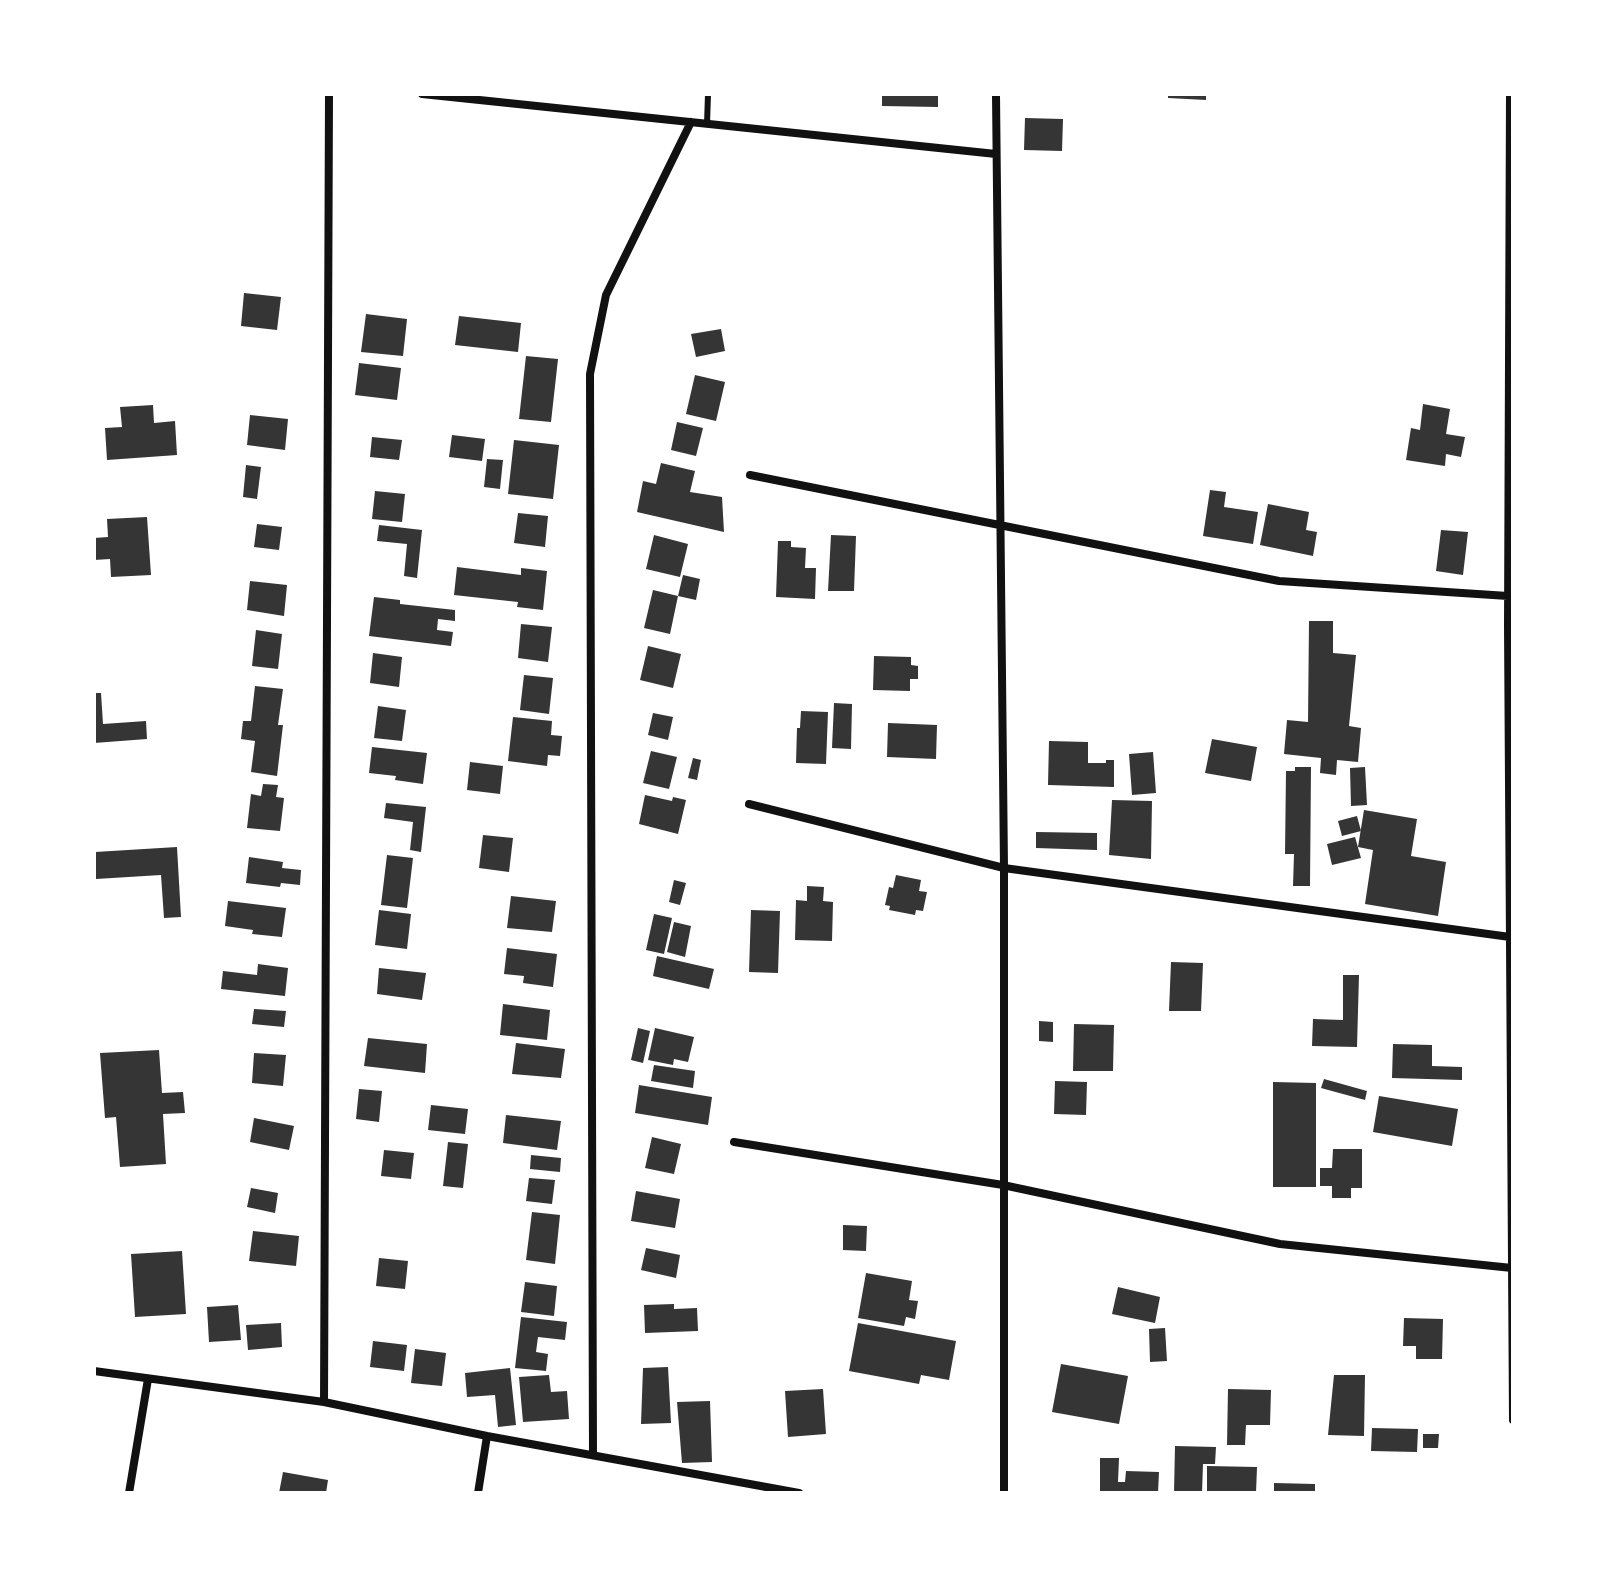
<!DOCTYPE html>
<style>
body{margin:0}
#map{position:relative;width:1607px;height:1587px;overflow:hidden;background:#fff;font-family:"IBM Plex Serif",serif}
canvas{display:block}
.frame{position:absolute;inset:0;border:96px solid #fff;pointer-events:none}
</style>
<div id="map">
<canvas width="1607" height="1587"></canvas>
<div class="frame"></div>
</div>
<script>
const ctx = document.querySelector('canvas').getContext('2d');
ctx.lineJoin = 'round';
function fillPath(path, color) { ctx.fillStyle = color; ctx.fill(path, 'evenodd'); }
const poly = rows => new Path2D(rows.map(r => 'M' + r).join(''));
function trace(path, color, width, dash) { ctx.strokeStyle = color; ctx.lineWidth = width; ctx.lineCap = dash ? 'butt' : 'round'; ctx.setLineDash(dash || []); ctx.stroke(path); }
fillPath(poly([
 [882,94,938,94,938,107,882,106],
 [1168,94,1206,94,1206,100,1168,98],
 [1025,118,1063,119,1062,151,1024,150],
 [244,293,281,297,277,330,241,326],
 [366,314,407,319,403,356,361,352],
 [459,316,521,323,518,352,455,345],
 [721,329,725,351,696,357,691,334],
 [526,356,558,359,551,422,519,419],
 [359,363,401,368,397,400,355,395],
 [695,375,725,382,716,421,686,414],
 [1423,404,1450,409,1446,434,1465,437,1461,457,1446,454,1445,466,1406,460,1411,428,1420,430],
 [153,405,154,423,175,421,177,455,107,460,105,428,122,427,120,407],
 [250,415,288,419,285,450,247,445],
 [677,422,703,428,696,456,671,450],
 [452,435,485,439,482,461,449,457],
 [372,437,402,440,399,460,370,457],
 [514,440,559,445,553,499,508,494],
 [487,459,503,460,500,489,484,487],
 [661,463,695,471,690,492,722,497,724,532,637,512,643,481,656,484],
 [246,465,261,467,257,499,243,497],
 [1210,490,1226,492,1224,507,1258,512,1253,544,1203,536],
 [375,491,405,494,402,522,372,519],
 [1268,504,1309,512,1306,530,1317,532,1313,556,1260,545],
 [518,513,548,516,545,547,514,543],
 [147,517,151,575,111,577,110,559,94,560,94,538,108,537,107,519],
 [257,524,282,527,279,550,254,547],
 [379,525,422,530,417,578,404,576,407,544,377,541],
 [1441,530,1468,532,1463,575,1436,571],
 [654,535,688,544,680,577,646,569],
 [831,535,856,536,854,591,828,591],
 [778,541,791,541,791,547,806,548,805,568,816,568,815,599,776,597],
 [457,567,521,575,521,568,547,571,543,610,517,607,518,602,454,595],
 [683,575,700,579,696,600,678,596],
 [250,581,287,585,284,616,247,610],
 [653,590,678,596,670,634,644,628],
 [374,597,400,600,400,604,455,610,455,621,438,619,437,630,453,632,451,646,369,636],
 [1309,621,1333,621,1333,653,1356,655,1349,726,1361,728,1358,762,1337,760,1336,775,1320,773,1321,758,1284,754,1287,720,1308,722],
 [521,624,552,627,548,662,518,658],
 [256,630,282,634,278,669,252,666],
 [648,646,681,654,673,688,640,680],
 [373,653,402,657,399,687,370,683],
 [874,656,911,657,911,665,918,666,918,679,910,679,910,691,873,690],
 [524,675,553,678,549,714,520,710],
 [255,686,283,689,278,725,283,725,277,776,251,772,255,741,241,739,243,721,251,721],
 [94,693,101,693,103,724,146,721,147,739,94,743],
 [834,703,852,704,851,749,832,748],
 [378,706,406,710,402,741,374,738],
 [801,711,828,712,826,764,796,763,797,728,800,728],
 [653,713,673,717,668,740,648,735],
 [513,717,552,721,551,735,562,736,560,756,548,755,547,766,508,761],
 [888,723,937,725,936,759,887,757],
 [1212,739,1257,747,1251,781,1205,773],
 [1049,741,1088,742,1088,763,1106,763,1106,760,1114,760,1114,787,1048,785],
 [372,747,427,753,423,784,395,780,396,776,369,773],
 [651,751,677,757,669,789,643,783],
 [1153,752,1156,793,1132,795,1129,754],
 [693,758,701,760,697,780,688,778],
 [470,762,503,766,500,794,467,790],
 [1295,767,1311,767,1310,886,1293,886,1294,854,1285,854,1286,771,1295,771],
 [1365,767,1367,805,1351,806,1350,768],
 [263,784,278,785,276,797,284,798,280,831,247,828,251,794,261,796],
 [645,795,672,801,673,797,686,800,678,834,639,824],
 [1112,800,1152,801,1151,859,1109,855],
 [386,803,426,807,421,852,410,850,413,822,384,818],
 [1364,810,1417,819,1411,856,1446,862,1438,916,1365,904,1373,850,1358,847],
 [1357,816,1361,831,1342,836,1338,821],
 [1036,832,1097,833,1097,850,1036,848],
 [483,835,513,838,509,872,479,868],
 [1355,837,1361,858,1332,865,1327,844],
 [177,847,181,917,164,918,161,875,96,879,95,852],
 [387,855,413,858,407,908,381,905],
 [249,857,283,862,282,868,301,870,300,885,281,883,280,887,246,883],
 [896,875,921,880,919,891,927,892,923,911,916,910,915,915,889,910,890,906,885,905,889,887,893,888],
 [674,880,686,883,680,905,669,902],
 [807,886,824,887,823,901,833,902,832,941,795,940,796,900,807,901],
 [511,896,556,901,552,932,507,928],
 [228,901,286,908,282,937,252,934,253,930,225,926],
 [379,910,411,914,407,949,375,945],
 [751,910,780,911,778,973,749,972],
 [654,914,672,918,664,954,646,950],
 [674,922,691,926,685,957,667,952],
 [507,948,557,954,553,987,523,983,524,976,504,974],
 [657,956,714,969,709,989,653,976],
 [1171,962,1203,963,1201,1011,1169,1011],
 [258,964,288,968,285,996,221,989,223,971,257,975],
 [379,968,426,973,422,1000,377,994],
 [1343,975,1359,975,1357,1047,1312,1046,1313,1019,1343,1020],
 [503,1004,550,1010,547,1040,500,1035],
 [254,1009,286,1011,284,1027,252,1024],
 [1039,1021,1053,1022,1053,1042,1039,1041],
 [1074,1024,1114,1025,1113,1071,1073,1071],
 [638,1028,650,1031,643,1063,631,1060],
 [655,1028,694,1037,688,1062,674,1059,673,1065,648,1060],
 [368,1038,427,1044,425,1073,364,1066],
 [516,1043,565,1049,561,1078,512,1074],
 [1393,1044,1432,1045,1432,1066,1462,1067,1462,1080,1392,1078],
 [159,1050,162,1093,183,1092,185,1113,163,1114,166,1164,120,1167,116,1117,105,1118,100,1053],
 [254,1053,286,1055,283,1086,252,1083],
 [654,1065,695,1071,693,1088,651,1081],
 [1324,1079,1367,1091,1365,1100,1321,1088],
 [1055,1081,1087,1082,1086,1115,1054,1114],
 [1273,1082,1316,1083,1316,1187,1273,1187],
 [639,1085,712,1097,708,1125,635,1113],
 [359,1089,382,1091,379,1122,356,1119],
 [1379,1096,1458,1109,1452,1146,1373,1132],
 [431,1105,468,1109,465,1134,428,1130],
 [506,1115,561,1121,557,1150,503,1143],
 [254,1118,294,1126,289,1150,250,1142],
 [652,1137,681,1144,674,1174,645,1168],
 [448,1142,468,1144,463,1188,443,1186],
 [1333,1149,1362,1149,1362,1188,1351,1188,1351,1198,1332,1198,1332,1186,1320,1186,1320,1168,1332,1168],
 [384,1150,414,1153,411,1179,381,1176],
 [531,1155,561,1158,560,1172,530,1169],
 [529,1178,555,1180,552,1204,526,1201],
 [251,1188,278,1193,275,1213,247,1207],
 [636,1191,680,1199,675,1228,631,1221],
 [532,1212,560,1215,555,1264,526,1260],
 [843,1225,867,1226,866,1251,843,1250],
 [253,1231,299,1236,296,1266,249,1261],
 [646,1248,680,1255,676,1278,641,1270],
 [182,1251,186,1314,135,1317,131,1254],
 [379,1258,408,1261,405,1289,376,1286],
 [866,1273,912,1281,909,1300,918,1301,915,1319,906,1317,904,1326,858,1318],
 [525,1282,557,1286,554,1316,521,1312],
 [1118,1287,1160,1297,1155,1323,1112,1314],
 [674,1304,674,1309,697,1308,698,1331,645,1333,644,1305],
 [238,1305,241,1340,209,1342,207,1307],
 [521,1317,567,1322,565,1340,538,1337,536,1352,548,1354,546,1371,515,1368],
 [1404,1318,1443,1319,1442,1359,1416,1359,1416,1346,1403,1346],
 [281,1323,282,1347,248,1350,246,1325],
 [858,1323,956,1341,949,1380,921,1375,919,1384,849,1371],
 [1165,1328,1167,1361,1150,1362,1149,1329],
 [373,1341,407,1345,404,1371,370,1367],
 [415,1349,446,1353,442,1386,411,1383],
 [1061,1364,1128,1376,1119,1424,1052,1412],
 [668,1367,671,1423,641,1424,643,1368],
 [510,1368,516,1425,498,1427,495,1395,467,1397,465,1373],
 [549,1375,551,1392,567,1391,569,1419,523,1422,519,1377],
 [1334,1375,1365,1375,1364,1436,1328,1435],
 [823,1389,826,1434,788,1437,785,1391],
 [1228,1389,1271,1390,1270,1425,1246,1425,1245,1445,1227,1445],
 [710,1401,712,1462,682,1463,677,1402],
 [1372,1428,1418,1429,1417,1452,1371,1451],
 [1423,1434,1439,1434,1438,1448,1423,1448],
 [1175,1446,1216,1447,1215,1464,1203,1464,1202,1493,1174,1493],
 [1100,1458,1119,1458,1118,1482,1125,1482,1126,1471,1159,1472,1158,1493,1100,1493],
 [1207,1466,1257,1467,1256,1493,1207,1493],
 [283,1472,328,1480,326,1493,279,1493],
 [1274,1483,1315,1484,1315,1493,1274,1493]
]), '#353535');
trace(poly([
 [707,124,708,94]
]), '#111', 6);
trace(poly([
 [422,94,996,154],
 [996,94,1004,868,1004,1493],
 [1510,94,1508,625,1513,1420],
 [750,475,1279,581,1508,596],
 [749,804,1004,868,1510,937],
 [734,1142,1003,1185,1280,1244,1512,1268],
 [94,1371,324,1402,487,1436,799,1493],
 [324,1402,329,94],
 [593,1455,590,374,606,295,691,122],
 [129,1493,148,1379],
 [478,1493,487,1436]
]), '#111', 8);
</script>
